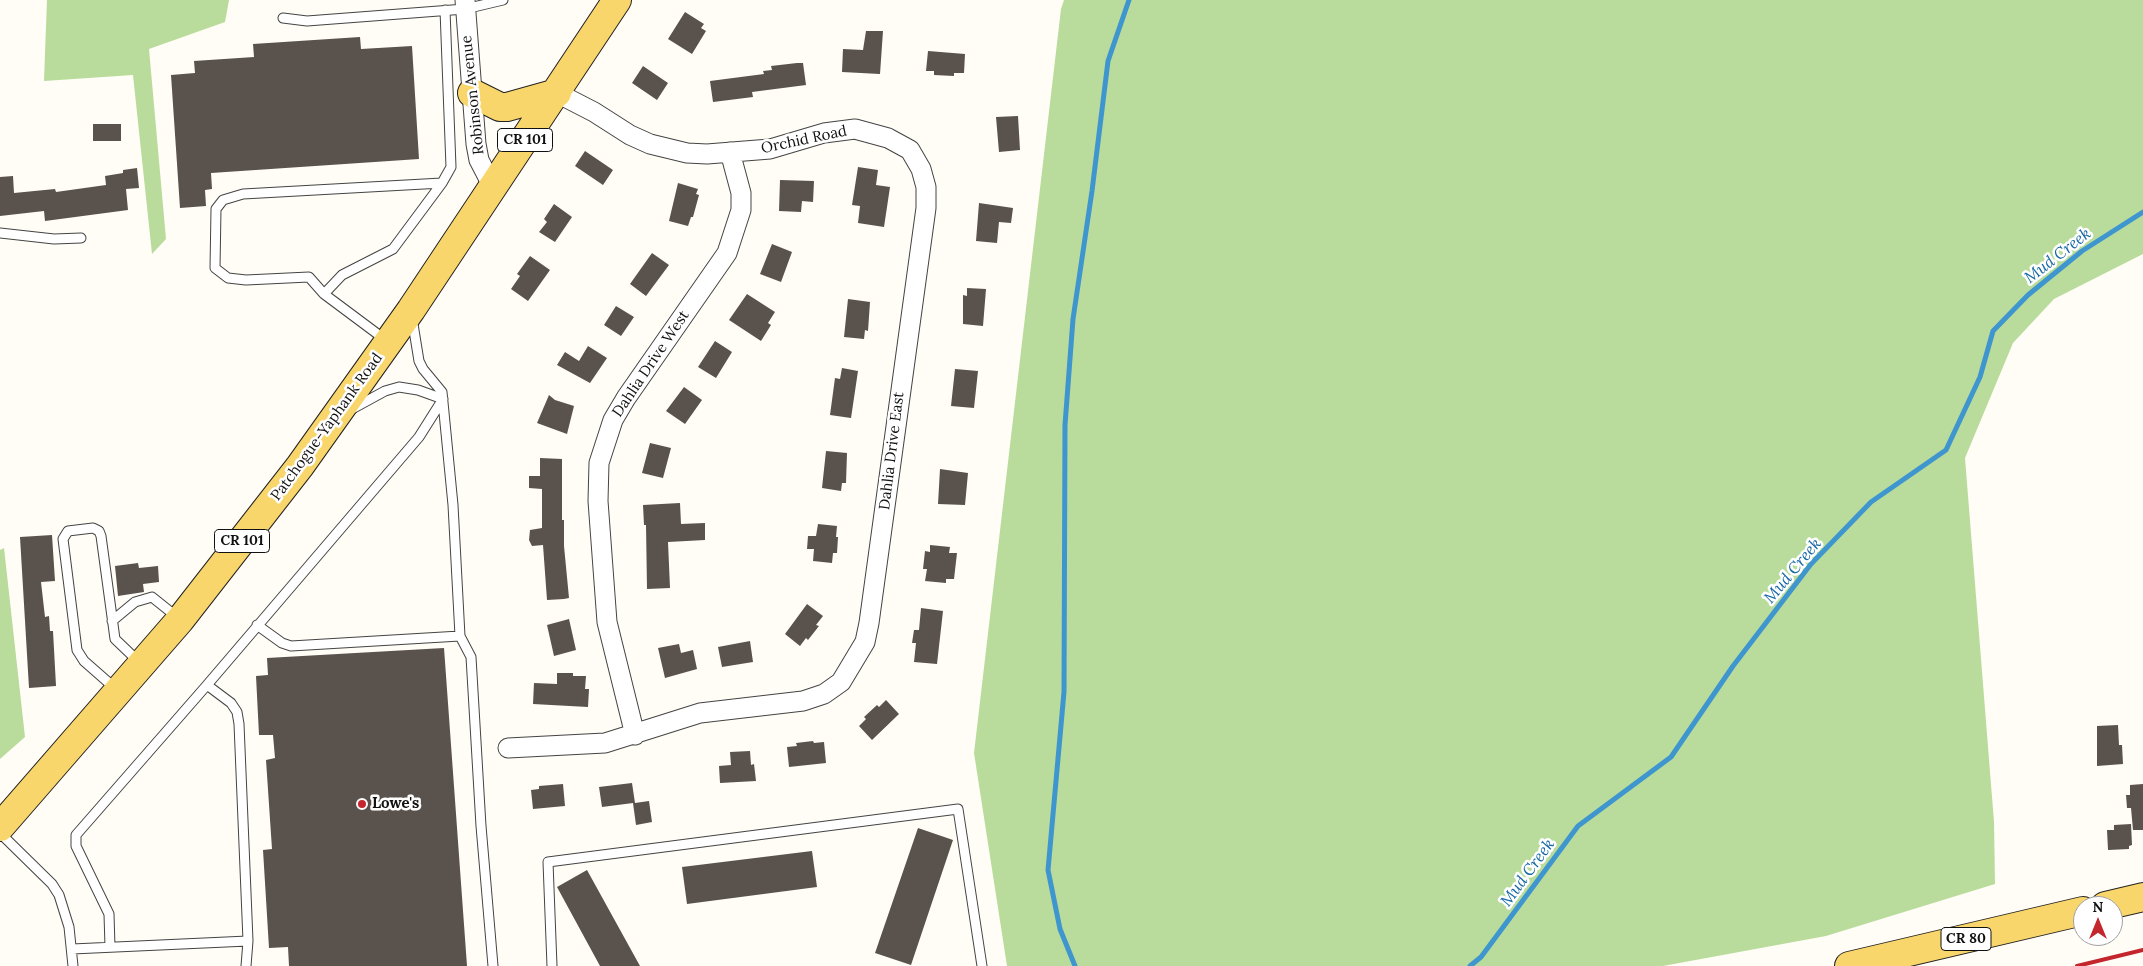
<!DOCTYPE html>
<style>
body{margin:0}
#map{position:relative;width:2143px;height:966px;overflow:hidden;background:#fffdf5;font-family:Lora,serif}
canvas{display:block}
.north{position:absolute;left:2073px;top:896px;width:50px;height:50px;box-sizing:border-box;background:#fff;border:1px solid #a0a0a0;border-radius:50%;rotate:0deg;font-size:14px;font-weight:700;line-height:20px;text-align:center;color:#111}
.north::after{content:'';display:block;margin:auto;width:18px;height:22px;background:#c4262e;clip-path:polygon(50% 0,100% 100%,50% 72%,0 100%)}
</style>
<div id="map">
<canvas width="2143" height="966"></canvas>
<div class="north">N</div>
</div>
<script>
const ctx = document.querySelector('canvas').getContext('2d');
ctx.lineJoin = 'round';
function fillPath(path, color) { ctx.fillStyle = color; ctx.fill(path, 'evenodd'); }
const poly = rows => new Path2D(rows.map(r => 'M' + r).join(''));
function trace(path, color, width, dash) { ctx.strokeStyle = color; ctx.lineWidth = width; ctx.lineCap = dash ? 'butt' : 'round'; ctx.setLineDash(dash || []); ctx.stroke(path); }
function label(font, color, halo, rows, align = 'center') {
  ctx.font = font + ' Lora,serif'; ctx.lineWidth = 5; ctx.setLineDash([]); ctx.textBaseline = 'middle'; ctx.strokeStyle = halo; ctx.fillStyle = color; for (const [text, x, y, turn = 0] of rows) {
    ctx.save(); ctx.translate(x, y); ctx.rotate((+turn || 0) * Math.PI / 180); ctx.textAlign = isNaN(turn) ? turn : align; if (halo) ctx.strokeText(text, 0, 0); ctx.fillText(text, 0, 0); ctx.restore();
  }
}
fillPath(poly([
 [47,0,229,0,225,22,149,49,166,239,152,254,133,75,44,81],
 [1064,0,2143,0,2143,254,2054,299,2013,343,1965,458,1994,822,1995,884,1826,936,1663,966,1007,966,974,753,1061,9],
 [4,548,25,737,0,759,0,550]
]), '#b9dc9c');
trace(poly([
 [1075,966,1060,929,1048,870,1064,692,1065,425,1073,319,1092,191,1108,61,1129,0],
 [1470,966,1481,957,1578,826,1671,757,1733,666,1811,564,1871,502,1946,450,1980,377,1993,331,2028,295,2082,251,2143,212]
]), '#3f96cf', 5);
fillPath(poly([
 [685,12,704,24,701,28,706,31,692,54,668,39],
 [866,31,883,31,880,74,842,72,843,49,863,50],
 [360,37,361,49,412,46,419,159,211,173,212,189,205,190,206,206,180,208,171,75,195,73,194,61,254,57,253,44],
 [928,51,965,54,964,73,954,73,954,76,934,75,934,71,926,71],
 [797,63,803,63,806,85,752,92,753,97,713,102,710,81,764,74,763,71,772,70,771,66],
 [643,66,668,83,657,100,632,83],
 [1018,116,1020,150,999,152,996,117],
 [93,124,121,124,121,141,93,141],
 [585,151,613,170,603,185,575,166],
 [858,167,878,170,876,185,890,187,884,227,858,223,860,206,852,205],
 [137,168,139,188,126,189,128,210,45,221,44,211,0,216,0,177,13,176,14,193,55,189,56,192,106,185,105,176,123,173,123,170],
 [780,180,814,181,813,202,802,201,801,212,779,211],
 [678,183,698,189,696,194,699,195,693,217,691,217,688,226,669,221],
 [979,203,1013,208,1011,223,999,222,997,243,976,241],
 [554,204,572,217,555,242,539,232,547,222,544,219],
 [772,244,792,252,781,282,760,274],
 [652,253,669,265,646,296,630,284],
 [530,256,550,270,528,301,511,289,520,276,517,274],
 [967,288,986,289,983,326,963,324,963,295,967,296],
 [747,294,775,312,768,323,771,325,761,341,729,320],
 [848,299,870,302,868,331,865,330,864,339,844,337],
 [616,306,634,317,621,336,604,325],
 [715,341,732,352,716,378,698,367],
 [588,346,607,358,590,383,557,365,565,352,579,361],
 [842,368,858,371,851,418,830,415,835,378,840,379],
 [955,369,978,371,974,408,951,406],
 [684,387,702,400,685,424,666,411],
 [549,395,555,400,574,406,567,434,537,423],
 [650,443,671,448,663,478,642,473],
 [826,451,847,453,846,483,842,483,841,491,822,488],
 [540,458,562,459,562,520,564,520,564,546,569,598,564,599,547,600,543,545,532,546,529,540,530,530,542,528,542,489,529,488,529,476,540,476],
 [940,469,968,473,965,505,938,504],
 [680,503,681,524,705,523,705,540,668,542,670,588,647,589,646,525,644,525,643,505],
 [818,524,837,526,836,537,838,537,837,553,833,553,832,563,813,561,814,549,807,549,808,536,816,536],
 [52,535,55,581,41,582,45,617,49,616,50,631,53,631,56,686,29,688,20,537],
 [930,545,950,547,949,553,957,553,954,579,946,579,946,583,925,581,927,569,923,569,925,551,930,552],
 [138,563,139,568,158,566,159,582,143,584,144,592,118,596,115,566],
 [807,604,823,616,816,625,819,626,808,640,806,638,800,646,785,634],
 [921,608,943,611,937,664,914,662,916,643,912,643,914,630,919,630],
 [569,619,576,650,554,656,547,625],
 [750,641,753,662,722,667,718,647],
 [679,644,681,653,693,650,697,669,665,678,658,648],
 [444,648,467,966,289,966,288,947,269,948,263,850,272,849,266,760,275,758,273,735,259,735,256,676,268,675,267,658],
 [557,673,573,673,573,676,586,676,585,689,589,689,588,707,533,704,534,683,557,684],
 [886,700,899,714,872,740,859,726,866,719,864,717,877,705,879,707],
 [2118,725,2119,745,2122,745,2123,764,2097,766,2097,726],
 [813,741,814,743,824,742,826,763,789,767,787,747,797,746,796,743],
 [750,751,751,765,754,764,756,781,720,783,719,766,731,765,730,752],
 [632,783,635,803,649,801,652,822,636,825,633,803,602,807,599,787],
 [563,784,565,806,533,809,531,790,539,789,539,786],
 [2143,784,2143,830,2133,830,2131,808,2127,808,2126,795,2130,795,2130,785],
 [2131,824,2132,845,2129,846,2129,849,2108,850,2107,830,2114,830,2114,825],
 [918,828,953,840,911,965,875,953],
 [812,851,817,887,687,904,682,867],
 [587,870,640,966,600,966,557,887]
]), '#5a524d');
const service = poly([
 [283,18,307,21,465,9,503,0],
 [0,233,54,239,81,238],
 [324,294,309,277,246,280,228,278,215,268,216,209,223,200,243,194,442,183],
 [387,341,324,294,342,275,393,249,442,183,451,167,445,10],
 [352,409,385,391,399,387,418,390,443,399],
 [112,621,135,602,152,597,177,617],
 [257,625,282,643,291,646,460,636,453,505,442,392,423,369,419,361,412,318],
 [460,636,471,657,481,826,493,966],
 [117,690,84,661,77,650,63,539,68,531,93,528,99,531,101,536,115,639,139,662],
 [0,833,52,884,59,895,69,927,73,966],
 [110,947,109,914,76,846,76,835,207,685],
 [72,949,248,941],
 [246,966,248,941,239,724,237,712,231,703,207,685,419,437,443,399],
 [552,966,548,862,958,809,982,966]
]);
const minor = poly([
 [465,0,476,144,479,160,493,187],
 [635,735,607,622,598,501,599,463,613,420,626,398,727,253,741,210,741,193,730,152],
 [508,748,605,743,700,713,803,701,824,694,841,682,865,642,869,623,926,208,926,187,921,169,910,150,888,138,855,129,824,133,770,149,707,154,687,153,650,144,630,135,594,112,557,93]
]);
const primary = poly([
 [472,93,500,107,507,107,557,93],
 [0,827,180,620,300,466,411,310,617,0],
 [2105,906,2143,897],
 [1849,966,2083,911]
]);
trace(service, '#444', 11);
trace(minor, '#444', 21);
trace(primary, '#222', 30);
trace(service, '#fff', 9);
trace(minor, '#fff', 19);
trace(primary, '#f9d66b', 28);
trace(poly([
 [2077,966,2143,950]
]), '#c4262e', 4);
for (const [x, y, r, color] of [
 [362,804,5,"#c4262e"]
]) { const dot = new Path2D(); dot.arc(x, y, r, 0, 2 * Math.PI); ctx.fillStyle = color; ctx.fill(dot); trace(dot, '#fff', 2); }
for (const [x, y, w] of [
 [525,140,55],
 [242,541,55],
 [1966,939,50]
]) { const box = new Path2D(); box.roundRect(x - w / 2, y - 11.5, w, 23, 4); ctx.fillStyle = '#fff'; ctx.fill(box); trace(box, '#111', 1); }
label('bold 14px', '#111', null, [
 ["CR 101",525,140],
 ["CR 101",242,541],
 ["CR 80",1966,939]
]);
label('15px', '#111', '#fff', [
 ["Robinson Avenue",473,95,-96],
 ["Orchid Road",804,140,-12],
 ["Dahlia Drive West",651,364,-56],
 ["Patchogue-Yaphank Road",327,427,-54],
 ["Dahlia Drive East",892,451,-83]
]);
label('bold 15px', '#111', '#fff', [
 ["Lowe's",372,804]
], 'left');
label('italic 16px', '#1768a6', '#fff', [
 ["Mud Creek",2058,256,-38],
 ["Mud Creek",1793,571,-50],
 ["Mud Creek",1528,873,-54]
]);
</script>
